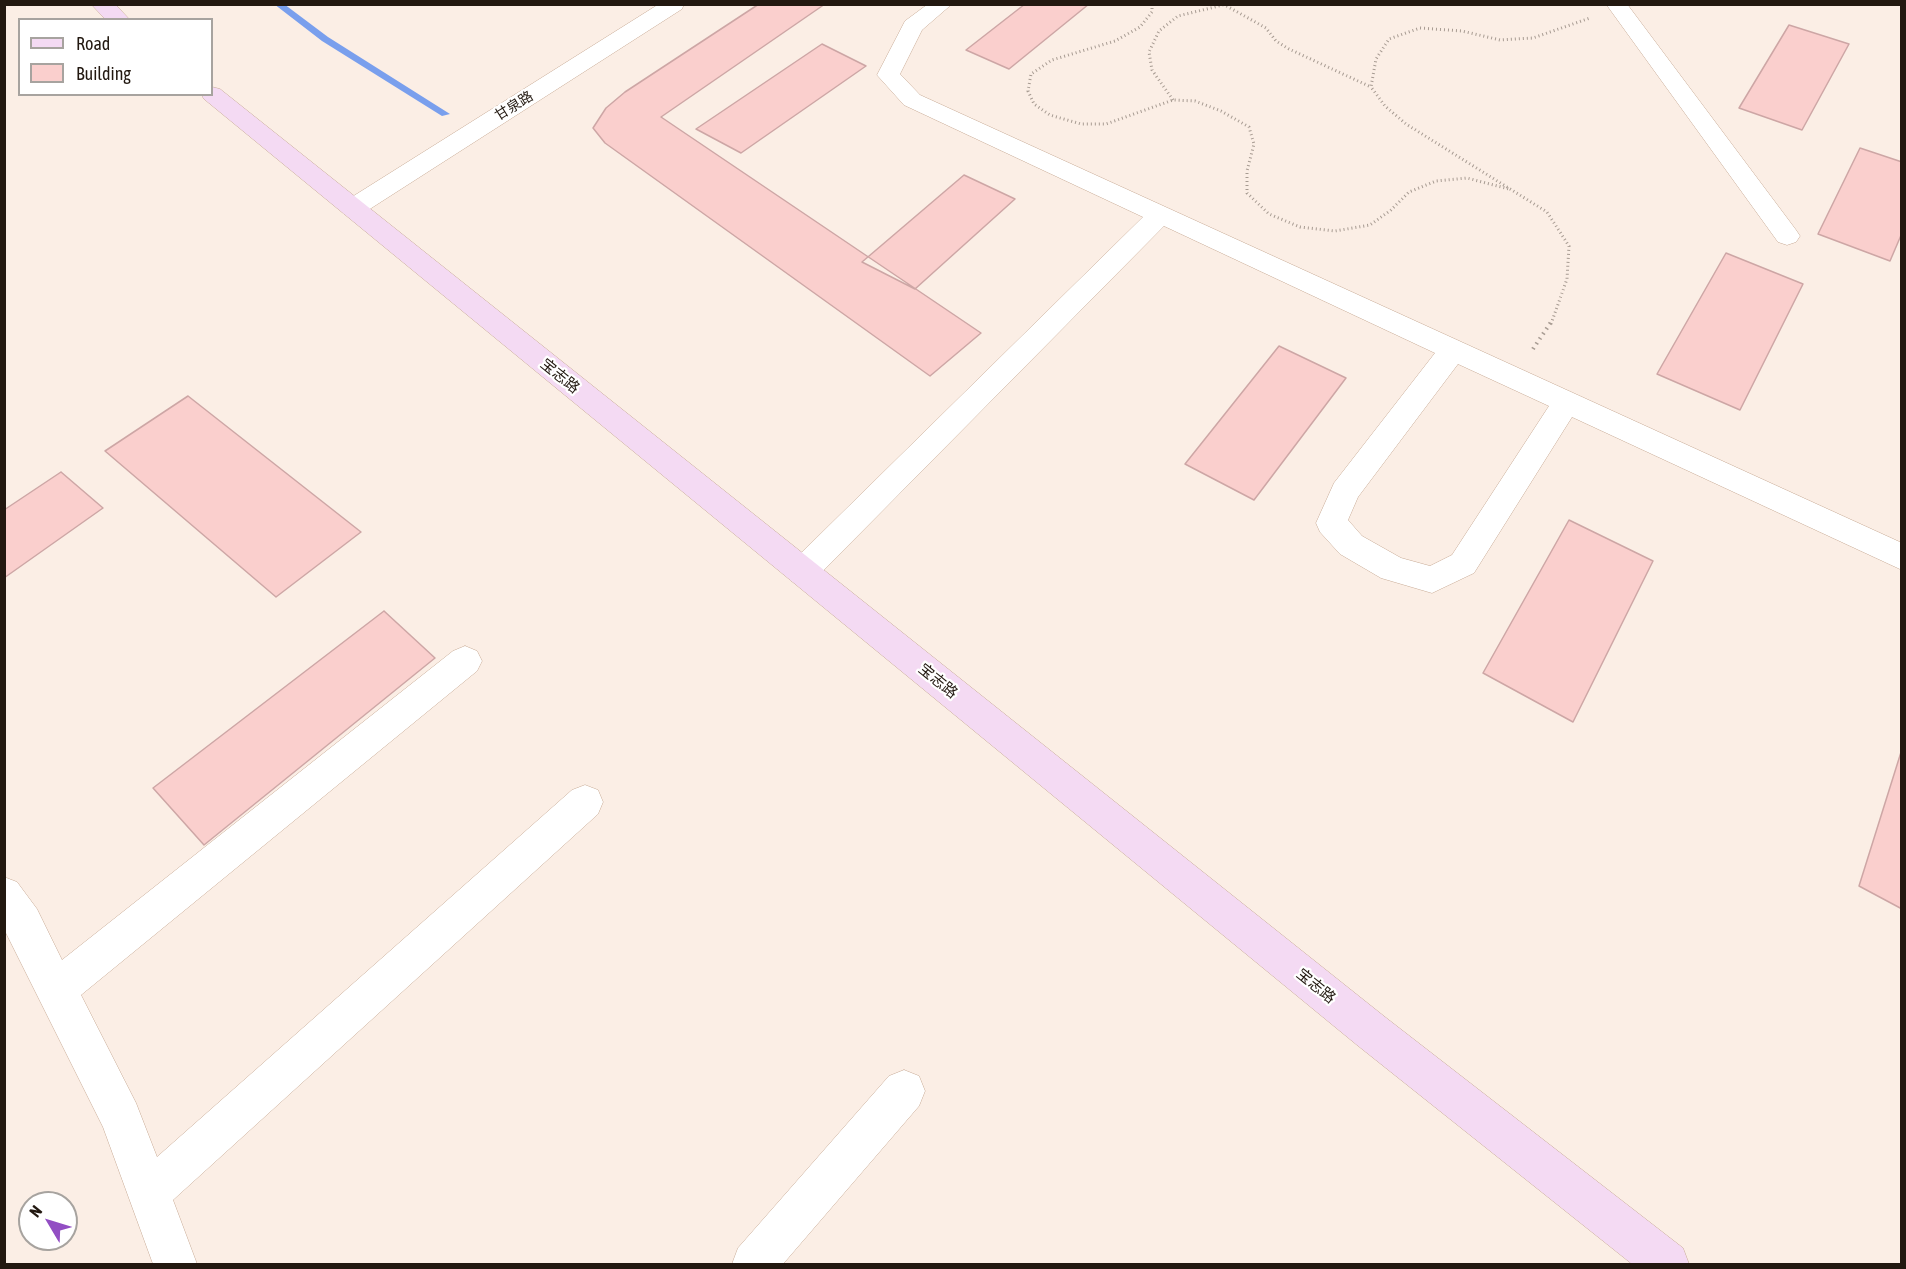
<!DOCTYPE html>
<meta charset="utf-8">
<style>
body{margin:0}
#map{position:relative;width:1906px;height:1269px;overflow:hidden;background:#fbeee5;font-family:"Asap Condensed",sans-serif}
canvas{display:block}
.frame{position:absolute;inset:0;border:6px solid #221810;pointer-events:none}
.legend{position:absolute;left:18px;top:18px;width:195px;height:78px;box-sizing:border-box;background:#fff;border:2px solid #a7a39f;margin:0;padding:8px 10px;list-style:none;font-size:18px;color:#221810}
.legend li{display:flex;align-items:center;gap:12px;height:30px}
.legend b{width:30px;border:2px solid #a7a39f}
.north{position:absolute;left:18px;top:1191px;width:60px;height:60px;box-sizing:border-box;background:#fff;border:2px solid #a7a39f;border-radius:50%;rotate:308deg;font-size:16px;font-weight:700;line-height:24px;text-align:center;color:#221810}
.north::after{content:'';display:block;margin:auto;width:21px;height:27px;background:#924ec3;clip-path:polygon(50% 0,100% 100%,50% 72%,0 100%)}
</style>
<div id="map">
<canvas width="1906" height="1269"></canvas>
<div class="frame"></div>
<ul class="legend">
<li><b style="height:8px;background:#f4daf3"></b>Road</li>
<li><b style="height:16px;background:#facfcd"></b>Building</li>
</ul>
<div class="north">N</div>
</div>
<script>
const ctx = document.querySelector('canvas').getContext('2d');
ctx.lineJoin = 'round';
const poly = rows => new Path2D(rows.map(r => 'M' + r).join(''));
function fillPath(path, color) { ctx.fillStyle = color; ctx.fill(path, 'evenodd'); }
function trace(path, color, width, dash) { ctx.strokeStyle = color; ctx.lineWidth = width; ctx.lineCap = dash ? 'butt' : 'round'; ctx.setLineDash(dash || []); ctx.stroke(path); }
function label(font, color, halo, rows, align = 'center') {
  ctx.font = font + ' "Asap Condensed","Noto Sans SC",sans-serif'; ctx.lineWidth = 4.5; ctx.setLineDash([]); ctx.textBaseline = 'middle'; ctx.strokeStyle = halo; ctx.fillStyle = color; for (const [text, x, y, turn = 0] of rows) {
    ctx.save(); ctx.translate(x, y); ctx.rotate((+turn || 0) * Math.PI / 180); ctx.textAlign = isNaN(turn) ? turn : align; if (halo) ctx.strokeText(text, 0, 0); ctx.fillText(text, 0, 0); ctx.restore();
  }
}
fillPath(poly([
 [274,4,284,4,328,37,450,114,442,116,322,41,274,4]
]), '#799fed');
const building = poly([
 [759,4,825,4,661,117,981,333,930,376,605,143,593,128,606,108,625,92,759,4],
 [1025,4,1089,4,1009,69,966,50,1025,4],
 [1789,25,1849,44,1802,130,1739,108,1789,25],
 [822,44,866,66,741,153,696,129,822,44],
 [1860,148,1902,162,1902,233,1890,261,1818,234,1860,148],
 [964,175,1015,199,915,289,862,262,964,175],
 [1726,253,1803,284,1740,410,1657,374,1726,253],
 [1279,346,1346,378,1254,500,1185,464,1279,346],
 [188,396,361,532,276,597,105,451,188,396],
 [61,472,103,508,4,578,4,510,61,472],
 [1569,520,1653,561,1573,722,1483,673,1569,520],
 [384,611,435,658,204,845,153,788,384,611],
 [1902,749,1902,909,1859,886,1902,749]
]);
fillPath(building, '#facfcd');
trace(building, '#cda6a5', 1.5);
const street = poly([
 [659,4,684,4,682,9,362,214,353,216,344,214,340,208,344,202,659,4],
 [928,4,952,4,922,30,900,74,920,95,1902,543,1902,570,1572,417,1474,573,1432,593,1381,578,1340,554,1320,532,1316,523,1334,483,1435,353,1164,226,813,581,802,585,791,581,786,572,791,563,1143,217,904,105,877,75,905,21,928,4],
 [1458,364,1549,406,1452,555,1430,566,1401,558,1362,536,1348,520,1358,497,1458,364],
 [1606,4,1627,4,1796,230,1800,236,1796,242,1787,245,1778,242,1606,4],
 [465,646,477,651,482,661,477,671,81,995,136,1103,157,1157,572,790,585,785,598,790,603,802,598,814,173,1200,197,1264,153,1264,103,1127,4,929,4,877,17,882,37,909,62,960,453,651,465,646],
 [904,1070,919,1076,925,1091,919,1106,783,1264,732,1264,738,1248,889,1076,904,1070]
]);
const secondary = poly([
 [91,4,115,4,130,20,106,20,91,4],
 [212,87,220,89,1385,1017,1683,1248,1689,1264,1632,1264,1357,1045,204,99,201,94,212,94,212,87]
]);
trace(street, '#c7aa95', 1);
trace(secondary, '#c7aa95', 1);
trace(poly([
 [1152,4,1152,12,1140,27,1115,41,1052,60,1031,74,1028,91,1034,104,1050,115,1081,124,1106,124,1173,100,1195,101,1221,111,1249,127,1254,144,1247,171,1247,193,1269,214,1300,227,1335,231,1370,225,1391,210,1409,192,1436,181,1467,178,1509,189],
 [1223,4,1266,28,1276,41,1289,49,1371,87],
 [1173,100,1152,70,1149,52,1159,31,1178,16,1223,5],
 [1551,324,1567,279,1569,246,1547,212,1406,124,1385,106,1371,87,1376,59,1389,39,1420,28,1462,31,1500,40,1533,38,1590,18]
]), '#a79b92', 3, [1, 3]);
trace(poly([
 [1533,349,1551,322]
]), '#a79b92', 4, [1.5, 4.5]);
fillPath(street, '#fff');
fillPath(secondary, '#f4daf3');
label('14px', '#221810', '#fff', [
 ["甘泉路",514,106,-32]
]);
label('15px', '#221810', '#fff', [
 ["宝志路",560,376,39],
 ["宝志路",938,681,39],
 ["宝志路",1316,986,39]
]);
</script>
